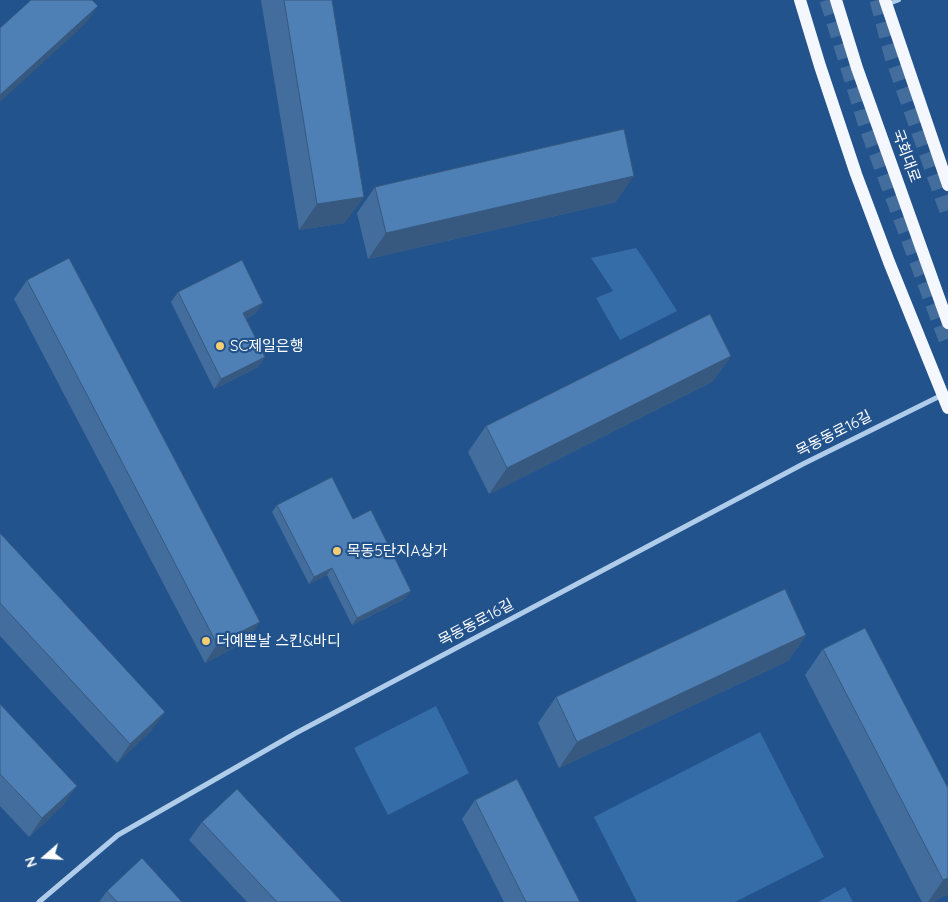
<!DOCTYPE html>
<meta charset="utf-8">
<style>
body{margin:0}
#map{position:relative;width:948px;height:902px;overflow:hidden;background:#22538c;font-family:Quicksand,sans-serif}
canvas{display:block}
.north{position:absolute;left:20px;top:832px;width:50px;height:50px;-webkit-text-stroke:4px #22538c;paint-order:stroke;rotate:251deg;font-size:14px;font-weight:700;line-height:20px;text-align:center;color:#fff}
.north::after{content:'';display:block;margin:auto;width:18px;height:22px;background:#fff;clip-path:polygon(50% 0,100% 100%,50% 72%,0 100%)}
</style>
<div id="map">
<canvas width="948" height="902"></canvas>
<div class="north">N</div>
</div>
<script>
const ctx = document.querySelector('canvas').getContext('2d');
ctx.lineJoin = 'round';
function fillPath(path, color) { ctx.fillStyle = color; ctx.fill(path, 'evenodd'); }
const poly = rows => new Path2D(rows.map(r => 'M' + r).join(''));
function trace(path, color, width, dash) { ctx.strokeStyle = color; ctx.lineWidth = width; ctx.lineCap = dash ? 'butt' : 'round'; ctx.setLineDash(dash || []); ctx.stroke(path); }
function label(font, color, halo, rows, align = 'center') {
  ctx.font = font + ' Quicksand,"Noto Sans KR",sans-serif'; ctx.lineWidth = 4.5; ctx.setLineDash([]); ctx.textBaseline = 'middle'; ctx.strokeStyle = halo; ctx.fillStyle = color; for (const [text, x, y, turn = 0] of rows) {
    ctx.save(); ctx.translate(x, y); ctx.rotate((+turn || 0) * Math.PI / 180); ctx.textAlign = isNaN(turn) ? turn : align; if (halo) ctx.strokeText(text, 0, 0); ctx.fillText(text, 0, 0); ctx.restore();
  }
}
fillPath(poly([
 [636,248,649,267,677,311,620,340,596,298,613,291,591,258],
 [436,706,469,773,388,815,354,748],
 [760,732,824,857,735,902,637,902,594,817],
 [845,887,853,902,818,902]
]), '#356da9');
trace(poly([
 [827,0,866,126,948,345],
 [877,0,892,57,948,214]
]), '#436d9d', 15, [15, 8]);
trace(poly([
 [888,4,899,0]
]), '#afcceb', 4);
trace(poly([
 [39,902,118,835,296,733,803,464,942,395]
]), '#afcceb', 5);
trace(poly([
 [800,0,820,66,856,174,889,262,948,408],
 [836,0,857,68,948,323],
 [885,0,948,185]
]), '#f4f8fe', 12);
fillPath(poly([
 [261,0,332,0,345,223,299,230],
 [375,187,616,202,368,259,357,213],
 [27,280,247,641,205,663,14,299],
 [178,292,256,313,246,319,265,357,258,367,214,389,171,302],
 [731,356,712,382,489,494,468,452,486,426],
 [277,505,353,519,406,598,352,625,327,575,309,584,272,512],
 [0,533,152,730,117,763,0,636],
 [806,635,788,661,559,768,538,723,556,697],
 [823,649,948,788,948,894,933,902,922,902,805,675],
 [0,704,64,804,29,837,0,806],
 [475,800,580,902,504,902,462,819],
 [202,822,342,902,247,902,189,840],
 [107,891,182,902,99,902]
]), '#436d9c');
fillPath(poly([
 [98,6,85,24,0,102,0,95],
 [634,176,616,202,368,259,386,233],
 [364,197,345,223,299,230,317,204],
 [263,303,256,313,236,324,243,313],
 [731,356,712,382,489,494,507,468],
 [265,357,258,367,214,389,221,379],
 [332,568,327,575,309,584,314,577],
 [411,591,406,598,352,625,357,618],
 [260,622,247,641,205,663,217,644],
 [806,635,788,661,559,768,577,742],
 [165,712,152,730,117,763,130,744],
 [77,786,64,804,29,837,42,818],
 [948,878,948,894,933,902,928,902,943,880]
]), '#37597f');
const building = poly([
 [31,0,92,0,98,6,0,95,0,28,31,0],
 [284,0,332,0,364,197,317,204,284,0],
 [624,129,634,176,386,233,375,187,624,129],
 [69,258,260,622,217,644,27,280,69,258],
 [242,260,263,303,243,313,265,357,221,379,178,292,242,260],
 [710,314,731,356,507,468,486,426,710,314],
 [332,477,353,519,371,510,411,591,357,618,332,568,314,577,277,505,332,477],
 [0,533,165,712,130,744,0,603,0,533],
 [785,589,806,635,577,742,556,697,785,589],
 [865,628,948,788,948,878,943,880,823,649,865,628],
 [0,704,77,786,42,818,0,774,0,704],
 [517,779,580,902,526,902,475,800,517,779],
 [237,789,342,902,277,902,202,822,237,789],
 [142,858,182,902,117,902,107,891,142,858]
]);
fillPath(building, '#4e7fb5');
trace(building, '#37597f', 1);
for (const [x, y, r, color] of [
 [220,346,5,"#f7cd71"],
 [337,551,5,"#f7cd71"],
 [206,641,5,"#f7cd71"]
]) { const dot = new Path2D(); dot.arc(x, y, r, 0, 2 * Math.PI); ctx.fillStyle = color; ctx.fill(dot); trace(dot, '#22538c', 2); }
label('15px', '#fff', '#22538c', [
 ["국회대로",906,156,70],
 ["목동동로16길",834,434,-27],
 ["목동동로16길",476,623,-28]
]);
label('15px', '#fff', '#22538c', [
 ["SC제일은행",230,346],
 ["목동5단지A상가",347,551],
 ["더예쁜날 스킨&바디",216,641]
], 'left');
</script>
